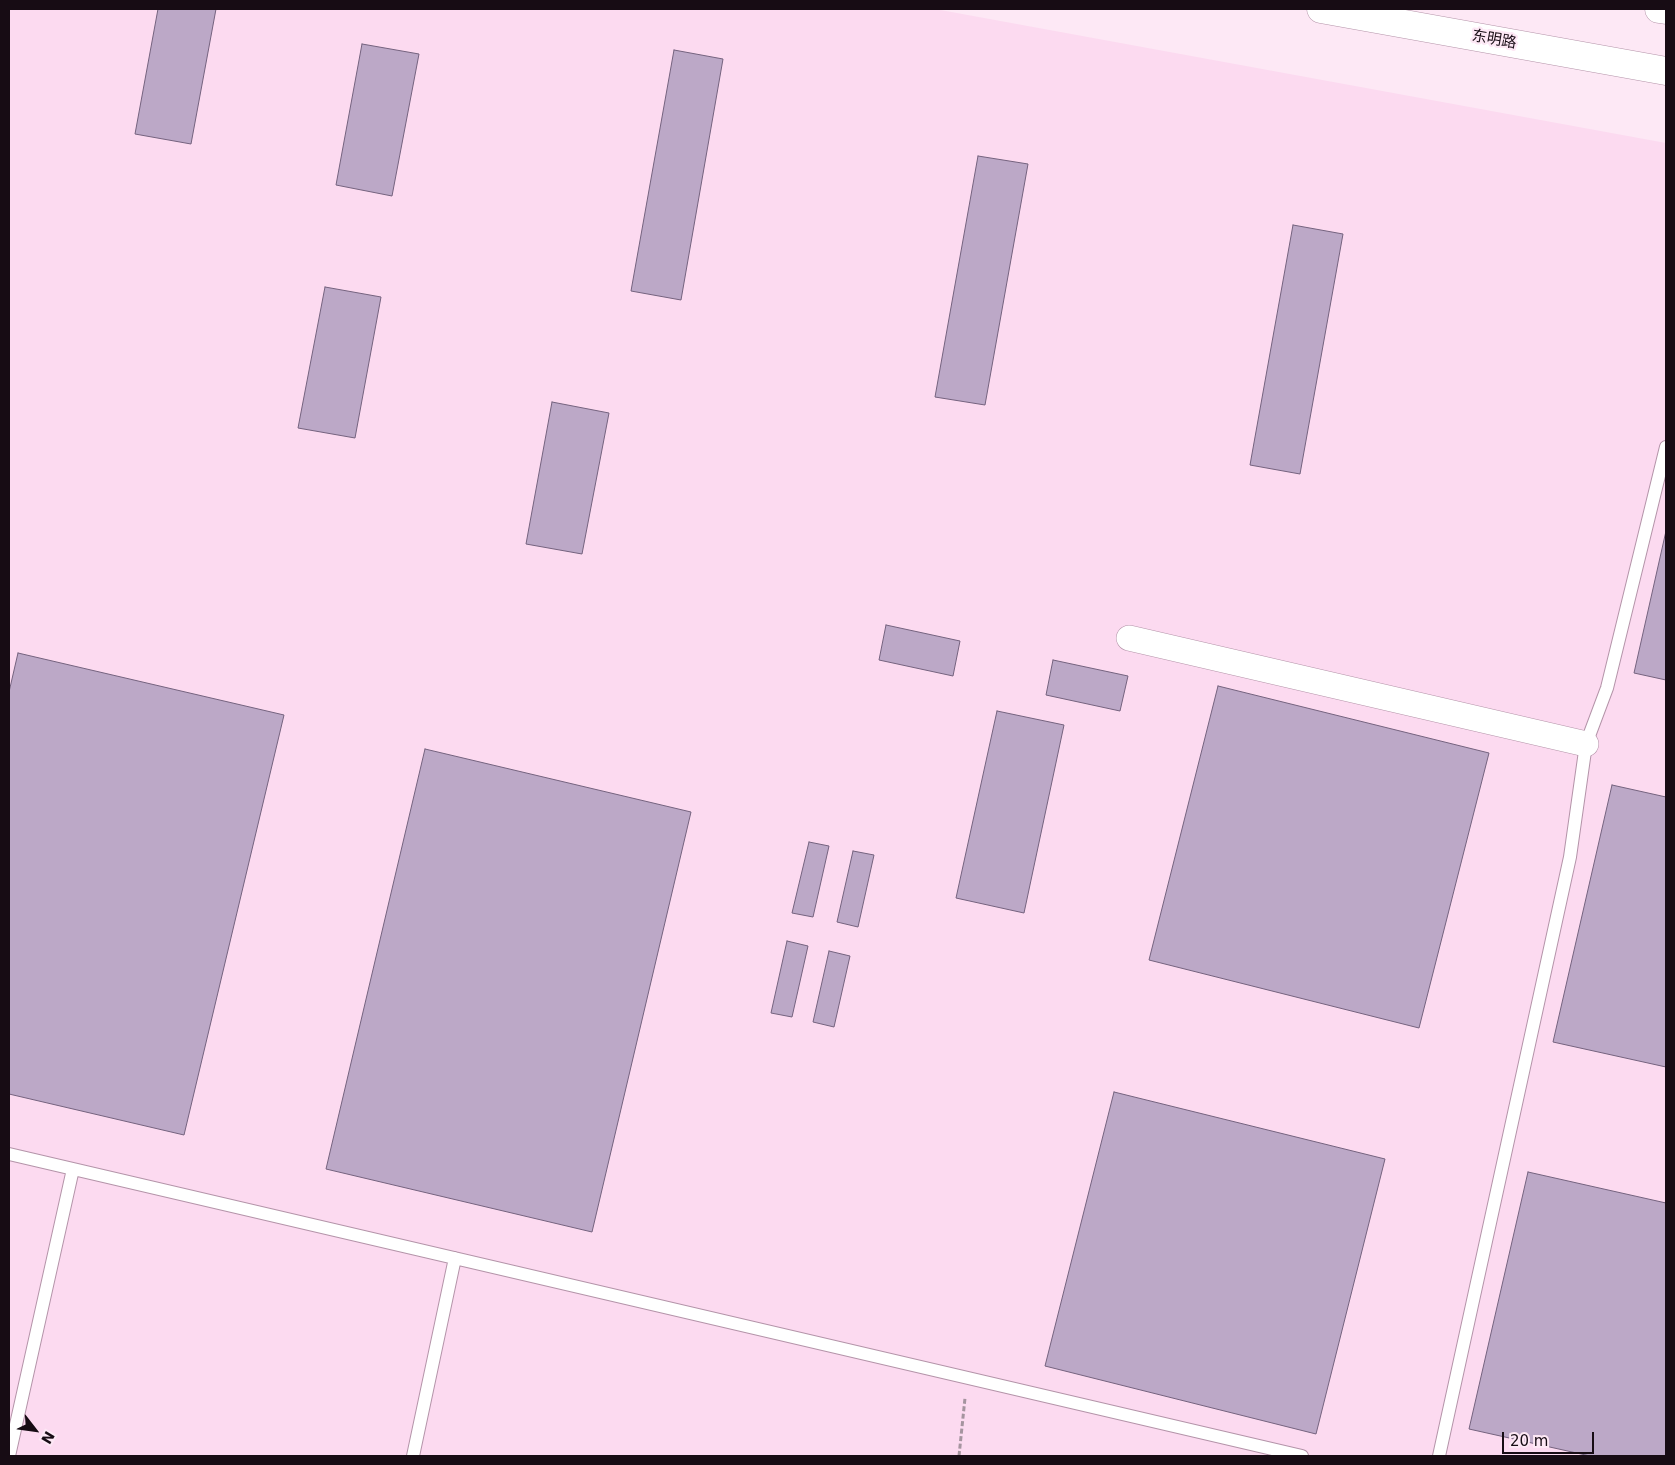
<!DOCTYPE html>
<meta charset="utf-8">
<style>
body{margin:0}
#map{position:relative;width:1675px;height:1465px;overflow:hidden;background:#fde8f5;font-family:"DejaVu Sans",sans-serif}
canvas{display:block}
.frame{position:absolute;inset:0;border:10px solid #170c14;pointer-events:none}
.north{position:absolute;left:10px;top:1405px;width:50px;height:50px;-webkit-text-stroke:4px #fde8f5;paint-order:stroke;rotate:120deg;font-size:14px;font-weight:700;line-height:20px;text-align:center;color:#170c14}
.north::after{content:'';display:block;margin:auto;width:18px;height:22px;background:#170c14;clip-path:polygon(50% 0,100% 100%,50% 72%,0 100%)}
.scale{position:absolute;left:1502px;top:1432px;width:92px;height:22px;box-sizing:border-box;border:2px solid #170c14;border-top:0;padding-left:6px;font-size:15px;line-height:18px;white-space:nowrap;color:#170c14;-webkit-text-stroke:4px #fde8f5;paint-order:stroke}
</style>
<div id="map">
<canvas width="1675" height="1465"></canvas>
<div class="frame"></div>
<div class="north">N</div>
<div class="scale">20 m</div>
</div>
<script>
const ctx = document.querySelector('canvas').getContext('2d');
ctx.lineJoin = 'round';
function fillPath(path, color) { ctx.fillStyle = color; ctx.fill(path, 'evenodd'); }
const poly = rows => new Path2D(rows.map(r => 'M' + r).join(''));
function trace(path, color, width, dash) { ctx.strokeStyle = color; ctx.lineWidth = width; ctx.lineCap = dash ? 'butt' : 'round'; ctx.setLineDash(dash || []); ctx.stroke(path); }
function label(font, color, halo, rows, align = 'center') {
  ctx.font = font + ' "DejaVu Sans","Noto Sans SC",sans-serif'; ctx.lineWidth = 4.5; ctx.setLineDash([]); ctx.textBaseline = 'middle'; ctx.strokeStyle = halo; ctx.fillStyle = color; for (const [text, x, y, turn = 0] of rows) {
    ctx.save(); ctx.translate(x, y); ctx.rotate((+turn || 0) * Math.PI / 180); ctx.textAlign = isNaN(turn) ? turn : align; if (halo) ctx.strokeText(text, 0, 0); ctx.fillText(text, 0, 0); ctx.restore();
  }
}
fillPath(poly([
 [9,9,935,9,1666,143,1666,1456,9,1456]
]), '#fcdaf0');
const building = poly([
 [158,9,216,9,191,144,135,134,158,9],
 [362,44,419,54,392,196,336,185,362,44],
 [674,50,723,59,681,300,631,291,674,50],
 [978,156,1028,164,985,405,935,397,978,156],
 [1293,225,1343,234,1300,474,1250,465,1293,225],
 [325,287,381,297,355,438,298,428,325,287],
 [552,402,609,413,582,554,526,544,552,402],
 [1666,531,1666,680,1634,673,1666,531],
 [886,625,960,641,953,676,879,660,886,625],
 [18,653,284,715,184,1135,9,1094,9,692,18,653],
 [1053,660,1128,676,1120,711,1046,695,1053,660],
 [1218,686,1489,753,1419,1028,1149,960,1218,686],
 [997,711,1064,725,1024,913,956,898,997,711],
 [425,749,691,812,592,1232,326,1169,425,749],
 [1612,785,1666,797,1666,1067,1553,1042,1612,785],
 [809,842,829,846,813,917,792,913,809,842],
 [853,851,874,855,858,927,837,922,853,851],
 [787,941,808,946,792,1017,771,1013,787,941],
 [829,951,850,956,834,1027,813,1022,829,951],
 [1114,1092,1385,1159,1316,1434,1045,1366,1114,1092],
 [1528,1172,1666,1203,1666,1456,1590,1456,1469,1429,1528,1172]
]);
fillPath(building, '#bca8c7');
trace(building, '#75637f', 1);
const service = poly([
 [9,1154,1302,1456],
 [9,1456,73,1169],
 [413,1456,455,1258],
 [1439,1456,1570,857,1586,744,1607,688,1666,447]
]);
const minor = poly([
 [1129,638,1586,744]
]);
const secondary = poly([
 [1321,9,1666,71],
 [1659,9,1666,10]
]);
trace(service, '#b494a9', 14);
trace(minor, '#b494a9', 26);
trace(secondary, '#b494a9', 29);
trace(poly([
 [959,1456,965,1398]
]), '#a5949f', 3, [5, 2.5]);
trace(service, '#fff', 12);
trace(minor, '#fff', 25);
trace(secondary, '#fff', 28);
label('15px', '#170c14', '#fde8f5', [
 ["东明路",1494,40,10]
]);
</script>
